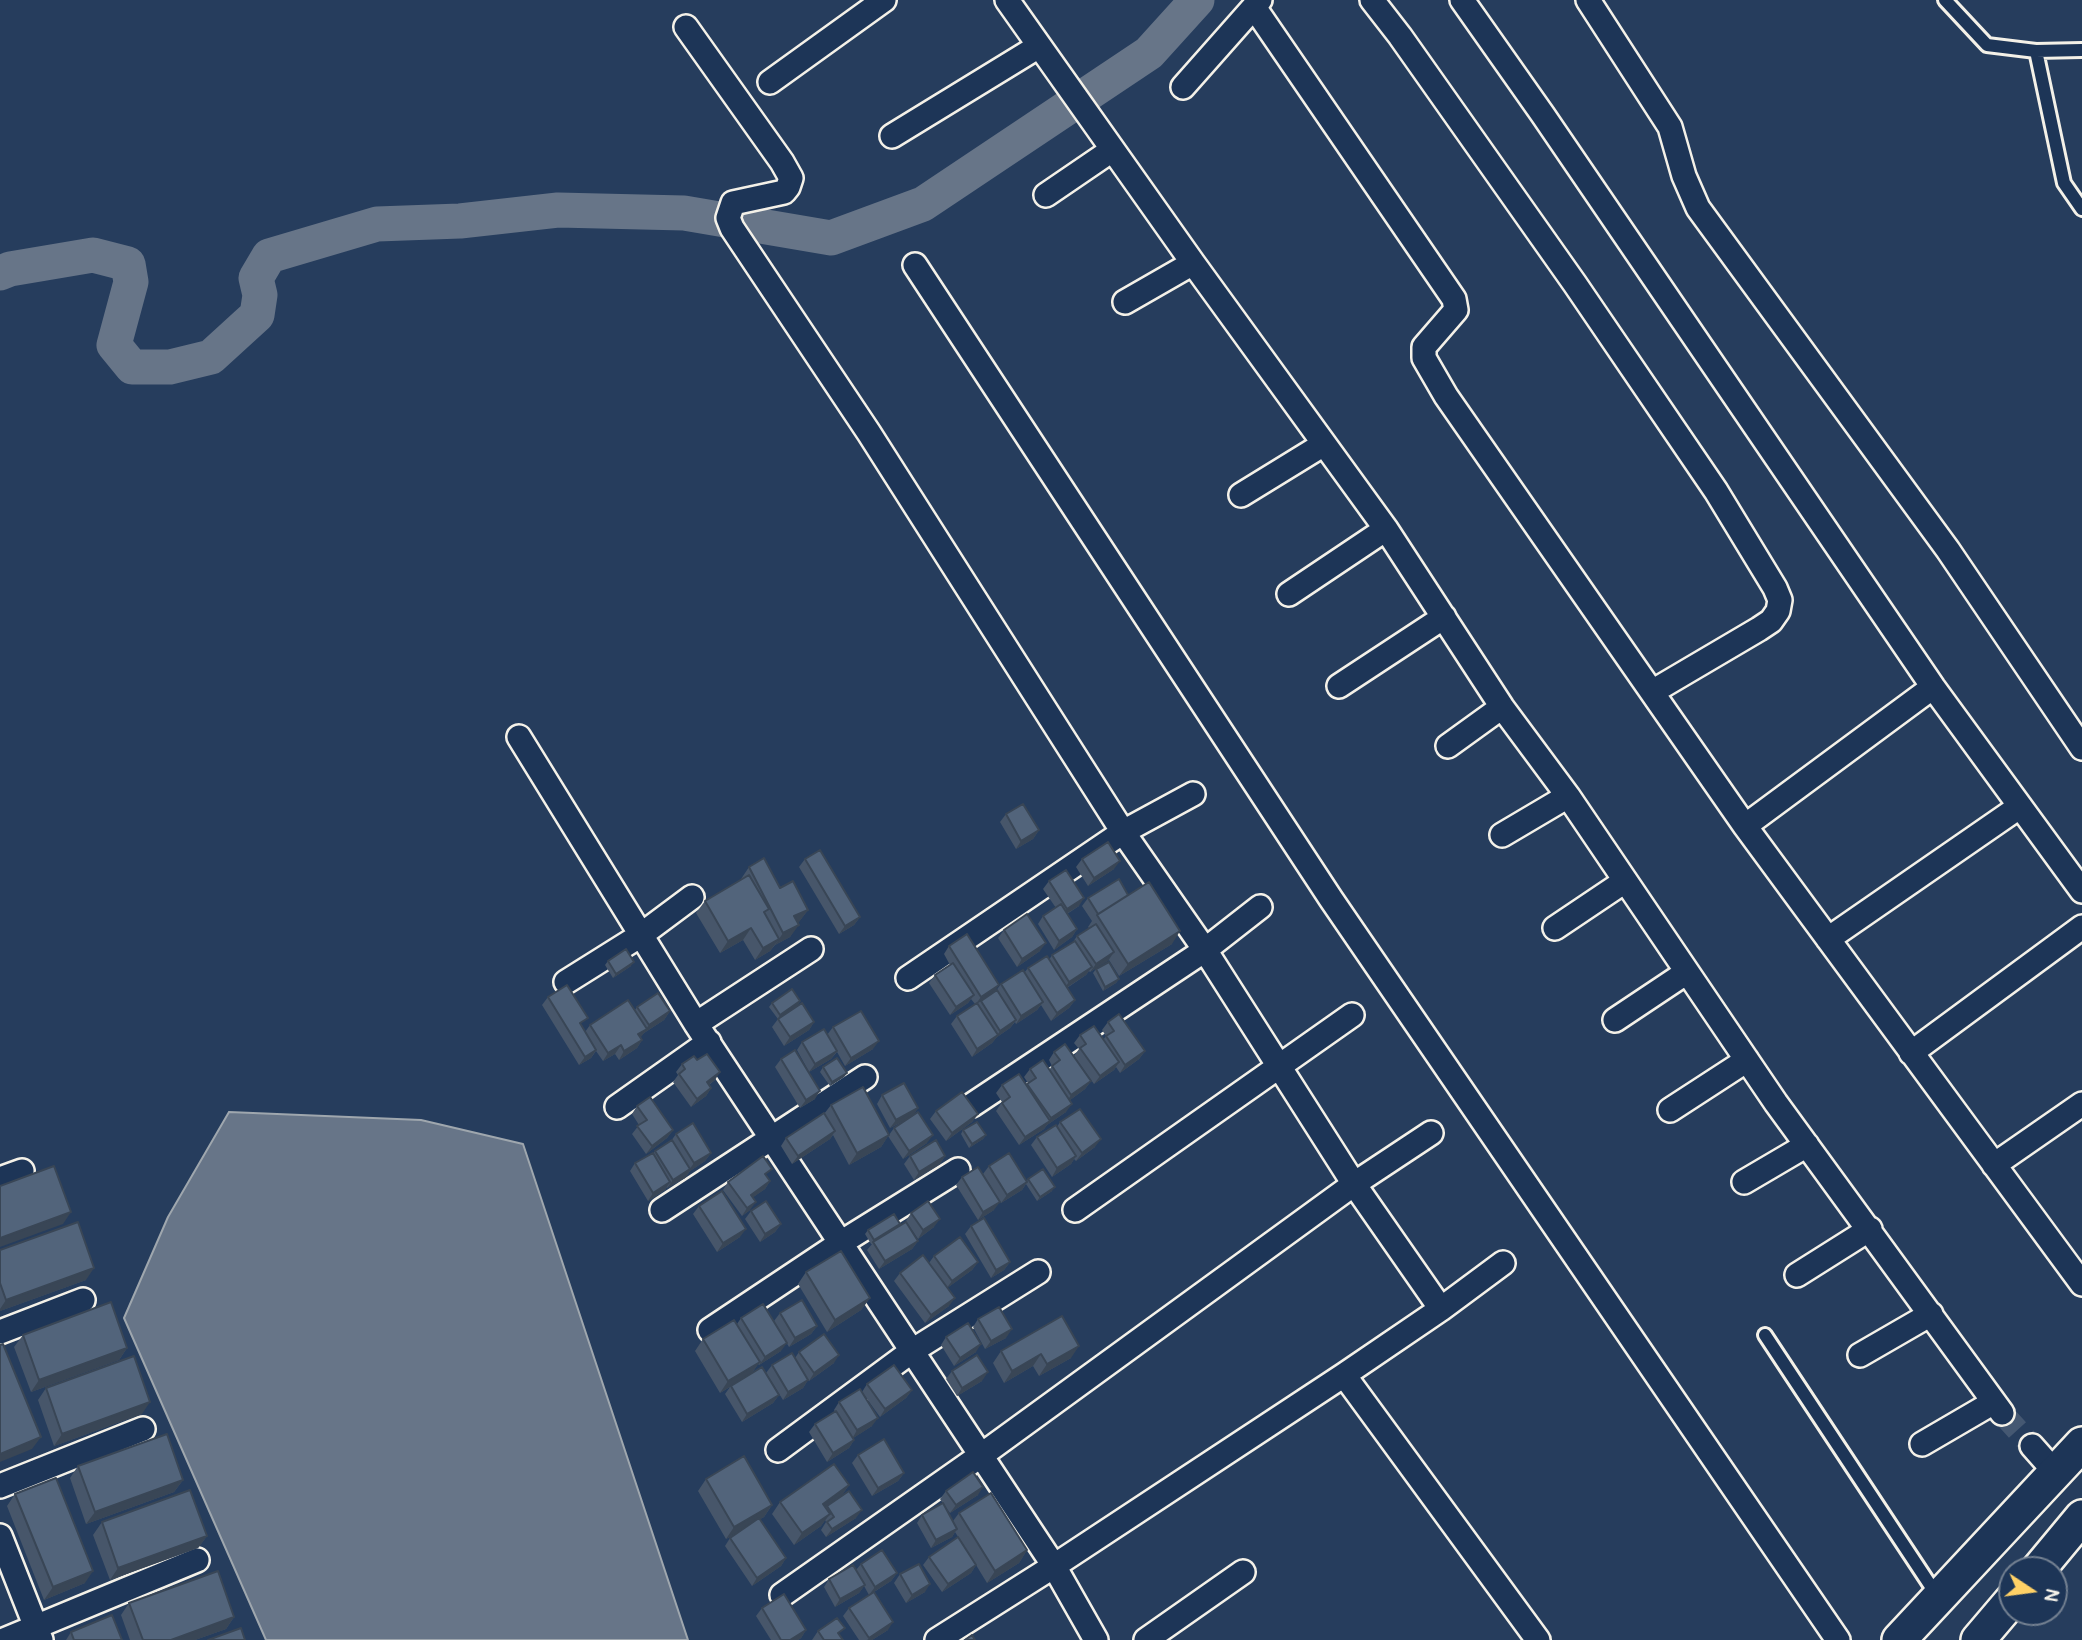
<!DOCTYPE html>
<style>
body{margin:0}
#map{position:relative;width:2082px;height:1640px;overflow:hidden;background:#263d5d;font-family:Pangolin,sans-serif}
canvas{display:block}
.north{position:absolute;left:1998px;top:1556px;width:70px;height:70px;box-sizing:border-box;background:#1d3557;border:2px solid #738091;border-radius:50%;rotate:103deg;font-size:19px;font-weight:700;line-height:28px;text-align:center;color:#f4f1e8}
.north::after{content:'';display:block;margin:auto;width:24px;height:32px;background:#ffd166;clip-path:polygon(50% 0,100% 100%,50% 72%,0 100%)}
</style>
<div id="map">
<canvas width="2082" height="1640"></canvas>
<div class="north">N</div>
</div>
<script>
const ctx = document.querySelector('canvas').getContext('2d');
ctx.lineJoin = 'round';
function fillPath(path, color) { ctx.fillStyle = color; ctx.fill(path, 'evenodd'); }
const poly = rows => new Path2D(rows.map(r => 'M' + r).join(''));
function trace(path, color, width, dash) { ctx.strokeStyle = color; ctx.lineWidth = width; ctx.lineCap = dash ? 'butt' : 'round'; ctx.setLineDash(dash || []); ctx.stroke(path); }
const water = poly([
 [229,1112,421,1120,523,1144,688,1640,266,1640,124,1318,168,1217,229,1112]
]);
fillPath(water, '#677588');
trace(water, '#9fa7ae', 2);
trace(poly([
 [0,273,10,269,93,255,128,264,131,282,114,345,132,367,170,367,211,357,257,315,260,295,256,278,269,256,377,224,460,221,558,210,684,213,831,238,923,204,1149,53,1197,0]
]), '#677588', 35);
trace(poly([
 [2002,1413,2032,1446]
]), '#455872', 23, [23, 11]);
const service = poly([
 [1945,0,1987,45,2036,51,2082,50],
 [2036,51,2064,183,2082,209],
 [1765,1335,1938,1597]
]);
const minor = poly([
 [1007,0,1193,263,1386,529,1502,707,1568,796,1776,1103,2002,1413],
 [1372,0,1400,36,1575,284,1716,491,1775,588,1780,600,1778,611,1771,621,1759,629,1652,692],
 [1462,0,1543,115,1933,687,2082,891],
 [1588,0,1670,127,1684,176,1698,208,1948,550,2082,748],
 [1254,7,1454,299,1456,310,1424,347,1424,358,1446,396,1745,826,2082,1284],
 [686,27,782,162,791,178,788,187,784,192,733,203,728,218,732,228,869,433,1123,832,1205,950,1354,1184,1441,1309],
 [770,82,884,0],
 [1183,87,1260,0],
 [892,136,1039,46],
 [1046,195,1112,150],
 [915,265,1331,899,1838,1640],
 [1125,302,1193,263],
 [1241,495,1324,444],
 [1289,594,1386,529],
 [1339,686,1444,617],
 [519,737,696,1024,1054,1566,1096,1640],
 [1448,746,1502,707],
 [1745,826,1933,687],
 [1502,835,1568,796],
 [1555,928,1625,881],
 [1828,939,2019,807],
 [908,978,1123,832,1193,794],
 [566,982,641,935,692,897],
 [1615,1020,1687,972],
 [696,1024,811,949],
 [1911,1053,2082,927],
 [972,1105,1205,950,1260,907],
 [617,1107,709,1042],
 [1670,1110,1747,1060],
 [1994,1165,2082,1104],
 [0,1179,22,1171],
 [1744,1182,1807,1145],
 [662,1210,865,1077],
 [1075,1210,1352,1015],
 [1797,1275,1870,1229],
 [710,1330,839,1244,958,1170],
 [0,1332,83,1300],
 [1860,1355,1931,1314],
 [1344,1375,1538,1640],
 [1922,1444,1994,1402],
 [2032,1446,2055,1472],
 [778,1450,912,1351,1038,1272],
 [0,1486,143,1429],
 [0,1536,41,1640],
 [782,1595,990,1449,1354,1184,1431,1133],
 [4,1640,197,1560],
 [937,1640,1054,1566,1344,1375,1441,1309,1503,1263],
 [1146,1640,1243,1572]
]);
const secondary = poly([
 [2038,1570,2082,1517],
 [1899,1640,2082,1444],
 [1978,1640,2012,1600]
]);
trace(service, '#f4f1e8', 18);
trace(minor, '#f4f1e8', 28);
trace(secondary, '#f4f1e8', 38);
trace(service, '#1d3557', 12);
trace(minor, '#1d3557', 23);
trace(secondary, '#1d3557', 33);
fillPath(poly([
 [1006,814,1039,830,1033,839,1016,849,1000,822],
 [805,859,860,917,854,925,839,934,799,867],
 [1082,859,1114,869,1088,886,1076,867],
 [749,867,780,888,808,910,798,923,790,937,775,945,770,951,755,960,743,940,720,953,696,913,705,901,741,880,741,879],
 [1049,881,1079,906,1067,914,1077,929,1072,937,1054,950,1038,924,1043,916,1056,908,1043,889],
 [1128,895,1172,944,1119,976,1109,960,1090,972,1089,971,1086,975,1067,988,1075,1000,1069,1008,1051,1021,1041,1005,1037,1010,1016,1024,1015,1022,1010,1028,997,1037,992,1043,972,1057,951,1024,957,1016,975,1004,971,999,968,1003,950,1015,929,983,935,975,950,965,944,954,949,946,995,992,1001,984,1024,973,1028,968,1049,960,1052,955,1073,942,1077,936,1089,928,1088,927,1092,921,1082,906,1088,898],
 [1004,930,1040,951,1017,967,998,938],
 [608,961,631,966,613,978,605,965],
 [1096,969,1119,979,1116,983,1103,991,1093,973],
 [548,997,582,1026,585,1032,590,1025,635,1010,637,1007,670,1011,664,1020,644,1033,640,1037,642,1040,637,1048,619,1060,615,1054,603,1061,596,1051,591,1058,579,1065,542,1005],
 [800,1001,798,1005,814,1022,809,1030,784,1046,772,1027,778,1019,769,1007,772,1003],
 [1108,1022,1145,1051,1139,1059,1120,1073,1116,1067,1114,1070,1094,1084,1074,1056,1079,1049,1074,1043,1080,1035,1103,1040,1106,1036,1102,1030],
 [833,1027,873,1049,845,1066,837,1052,831,1059,809,1072,797,1050,802,1042,827,1035],
 [1054,1052,1091,1081,1085,1089,1070,1100,1066,1112,1047,1125,1044,1129,1019,1145,996,1111,1002,1102,996,1093,1002,1085,1026,1086,1028,1083,1024,1077,1030,1069,1049,1070,1052,1066,1049,1060],
 [781,1059,815,1099,800,1108,775,1067],
 [682,1064,715,1080,709,1085,711,1088,706,1096,691,1107,673,1082,678,1075,676,1072],
 [823,1067,847,1073,844,1077,830,1086,820,1072],
 [882,1095,918,1108,913,1115,927,1143,903,1159,888,1136,881,1147,849,1165,833,1135,830,1139,792,1164,781,1146,786,1138,824,1114,831,1105,889,1135,894,1128,908,1119,890,1128,877,1104],
 [637,1106,673,1130,667,1138,646,1154,632,1134,639,1125,632,1114],
 [936,1111,978,1114,972,1122,946,1141,930,1119],
 [1060,1122,1095,1147,1076,1161,1074,1159,1071,1164,1052,1177,1031,1145,1037,1137,1057,1127],
 [963,1130,986,1135,983,1139,969,1148,961,1134],
 [676,1134,711,1153,705,1161,690,1171,685,1178,667,1188,667,1187,665,1190,648,1201,630,1171,635,1163,653,1154,655,1151,671,1141],
 [910,1156,945,1156,940,1164,914,1180,904,1164],
 [989,1166,1027,1181,1028,1179,1052,1191,1037,1201,1026,1184,1022,1190,1001,1203,983,1174],
 [767,1176,770,1181,765,1189,753,1197,750,1210,742,1216,723,1190,728,1182],
 [962,1177,994,1210,978,1220,956,1185],
 [699,1206,740,1237,717,1252,693,1214],
 [751,1211,781,1224,775,1232,760,1242,745,1219],
 [911,1213,934,1227,918,1239,908,1224,918,1241,912,1249,879,1269,867,1250,872,1244,871,1244,865,1234,868,1230,899,1226,906,1222,906,1221],
 [971,1226,1010,1262,1004,1270,991,1278,965,1234],
 [0,1250,86,1280,0,1311],
 [934,1256,978,1262,972,1270,947,1288,949,1306,925,1323,894,1281,900,1273,929,1263],
 [806,1272,870,1298,861,1310,827,1332,798,1284],
 [780,1313,817,1326,811,1334,789,1347,774,1321],
 [1062,1316,1071,1358,1039,1376,1033,1366,1004,1383,993,1363,1001,1351],
 [741,1318,781,1351,759,1365,758,1364,752,1373,779,1395,773,1403,742,1422,725,1394,730,1387,720,1393,695,1351,703,1339,737,1324],
 [978,1319,1006,1338,985,1349,973,1327],
 [23,1335,127,1348,119,1360,31,1392,14,1347],
 [946,1337,976,1352,954,1366,941,1345],
 [799,1352,834,1363,809,1381,808,1380,803,1388,783,1400,766,1373,772,1365,795,1358],
 [952,1371,982,1381,957,1396,946,1379],
 [867,1384,912,1390,906,1398,880,1417,862,1392],
 [46,1388,142,1414,54,1446,38,1400],
 [839,1402,872,1426,853,1438,854,1440,849,1448,827,1462,809,1432,815,1424,835,1412,834,1410],
 [858,1455,904,1473,898,1481,872,1496,852,1463],
 [78,1466,183,1480,174,1492,86,1524,70,1478],
 [706,1479,772,1505,764,1517,760,1519,786,1558,781,1566,752,1586,725,1546,730,1538,737,1533,726,1539,698,1491],
 [849,1485,842,1495,856,1518,826,1537,821,1530,826,1522,825,1520,821,1526,794,1545,772,1514,780,1502],
 [946,1491,978,1495,950,1513,944,1505,953,1521,959,1513,1027,1550,1019,1563,987,1583,976,1565,971,1573,942,1592,923,1565,929,1557,964,1546,955,1532,952,1537,931,1548,917,1523,922,1515,943,1504,940,1499],
 [15,1494,85,1583,44,1600,7,1506],
 [102,1522,207,1536,198,1548,110,1580,93,1535],
 [861,1564,897,1573,891,1581,874,1592,888,1630,872,1640,859,1640,843,1616,849,1608,869,1595,864,1586,859,1593,835,1607,824,1587,829,1579,856,1570],
 [900,1574,925,1592,906,1603,894,1583],
 [129,1603,234,1617,226,1629,195,1640,130,1640,121,1615],
 [762,1608,806,1630,801,1638,798,1640,771,1640,756,1616],
 [818,1631,840,1635,843,1640,812,1640],
 [71,1632,122,1640,66,1640]
]), '#47566a');
fillPath(poly([
 [1039,830,1033,839,1016,849,1021,841],
 [1120,861,1114,869,1088,886,1094,878],
 [1084,898,1079,906,1061,917,1067,909],
 [808,910,799,922,786,929,794,916],
 [860,917,854,925,839,934,845,926],
 [799,925,790,937,775,945,783,933],
 [751,928,743,940,720,953,728,941],
 [1077,929,1072,937,1054,950,1059,941],
 [1180,931,1172,944,1119,976,1128,964],
 [779,939,770,951,755,960,763,948],
 [1046,943,1040,951,1017,967,1022,959],
 [1114,952,1108,961,1090,972,1096,964],
 [634,962,631,966,613,978,616,974],
 [1092,967,1086,975,1063,990,1069,982],
 [1119,979,1116,983,1103,991,1105,987],
 [999,985,994,993,975,1005,981,997],
 [974,995,968,1003,950,1015,956,1007],
 [1075,1000,1069,1008,1051,1021,1057,1013],
 [800,1001,798,1005,778,1019,780,1015],
 [1043,1002,1037,1010,1016,1024,1021,1016],
 [670,1011,664,1020,644,1033,641,1037,633,1042,638,1034,646,1029,649,1025],
 [1016,1020,1010,1028,997,1037,992,1043,972,1057,977,1049,996,1037,1000,1031],
 [814,1022,809,1030,784,1046,790,1037],
 [642,1040,637,1048,619,1060,624,1051],
 [879,1041,873,1049,845,1066,851,1058],
 [621,1045,615,1054,603,1061,608,1053],
 [596,1050,591,1058,579,1065,585,1057],
 [837,1051,831,1059,809,1072,815,1064],
 [1145,1051,1139,1059,1120,1073,1125,1065],
 [1119,1062,1114,1070,1094,1084,1100,1076],
 [720,1072,715,1080,701,1090,707,1082],
 [847,1073,844,1077,830,1086,832,1082],
 [1091,1081,1085,1089,1066,1103,1071,1095],
 [711,1088,706,1096,691,1107,697,1099],
 [820,1091,815,1099,800,1108,806,1100],
 [1072,1104,1066,1112,1047,1125,1044,1129,1019,1145,1025,1137,1048,1122,1051,1118],
 [918,1108,913,1116,890,1128,896,1120],
 [978,1114,972,1122,946,1141,952,1133],
 [673,1130,667,1138,646,1154,652,1146],
 [835,1131,830,1139,792,1164,798,1156],
 [889,1135,881,1147,849,1165,857,1153],
 [933,1135,927,1143,903,1159,909,1151],
 [986,1135,983,1139,969,1148,972,1144],
 [1101,1139,1095,1147,1076,1161,1082,1153],
 [711,1153,705,1161,690,1171,685,1178,667,1188,673,1180,689,1170,694,1163],
 [945,1156,940,1164,914,1180,919,1172],
 [1076,1156,1071,1164,1052,1177,1057,1168],
 [770,1181,765,1189,745,1203,751,1195],
 [670,1182,665,1190,648,1201,653,1193],
 [1027,1182,1022,1190,1001,1203,1007,1195],
 [1055,1187,1052,1191,1037,1201,1040,1197],
 [756,1202,750,1210,742,1216,747,1208],
 [1000,1202,994,1210,978,1220,983,1212],
 [71,1212,63,1224,0,1247,0,1238],
 [940,1219,934,1227,918,1239,923,1230],
 [781,1224,775,1232,760,1242,765,1234],
 [746,1229,740,1237,717,1252,723,1243],
 [918,1241,912,1249,879,1269,885,1261],
 [978,1262,972,1270,946,1289,952,1281],
 [1010,1262,1004,1270,991,1278,996,1270],
 [94,1268,86,1280,0,1311,0,1309,6,1300],
 [870,1298,861,1310,827,1332,835,1320],
 [955,1298,949,1306,925,1323,931,1315],
 [817,1326,811,1334,789,1347,795,1338],
 [1012,1329,1006,1338,985,1349,991,1341],
 [787,1343,781,1351,759,1365,765,1357],
 [981,1344,976,1352,954,1366,960,1358],
 [1079,1346,1071,1358,1039,1376,1047,1364],
 [127,1348,119,1360,31,1392,39,1380],
 [1041,1354,1033,1366,1004,1383,1012,1371],
 [839,1355,834,1363,809,1381,814,1373],
 [760,1362,751,1374,720,1393,728,1381],
 [988,1372,982,1381,957,1396,962,1388],
 [808,1380,803,1388,783,1400,788,1392],
 [912,1390,906,1398,880,1417,885,1409],
 [779,1395,773,1403,742,1422,747,1414],
 [150,1402,142,1414,54,1446,62,1434],
 [878,1418,872,1426,852,1439,857,1430],
 [41,1437,32,1449,0,1462,0,1454],
 [854,1440,849,1448,827,1462,833,1453],
 [904,1473,898,1481,872,1496,878,1488],
 [183,1480,174,1492,86,1524,95,1512],
 [849,1485,841,1497,827,1506,824,1510,823,1504],
 [983,1487,978,1495,950,1513,956,1505],
 [772,1505,764,1517,726,1539,734,1527],
 [862,1510,856,1518,826,1537,832,1529],
 [830,1514,821,1526,794,1545,802,1533],
 [957,1529,952,1537,931,1548,936,1540],
 [207,1536,198,1548,110,1580,118,1568],
 [1027,1550,1019,1563,987,1583,995,1571],
 [786,1558,781,1566,752,1586,757,1578],
 [976,1565,971,1573,942,1592,948,1584],
 [93,1571,85,1583,44,1600,53,1587],
 [897,1573,891,1581,869,1595,875,1587],
 [930,1584,925,1592,906,1603,912,1595],
 [865,1585,859,1593,835,1607,840,1599],
 [234,1617,226,1629,195,1640,171,1640],
 [893,1622,888,1630,872,1640,867,1640],
 [806,1630,801,1638,798,1640,790,1640]
]), '#394656');
const building = poly([
 [1023,804,1039,830,1021,841,1006,814,1023,804],
 [1108,842,1120,861,1094,878,1082,859,1108,842],
 [820,850,860,917,845,926,805,859,820,850],
 [764,858,780,888,793,881,808,910,794,916,799,925,783,933,749,867,764,858],
 [1066,870,1084,898,1067,909,1049,881,1066,870],
 [749,875,769,909,764,912,779,939,763,948,751,928,728,941,705,901,749,875],
 [1119,879,1128,895,1098,914,1088,898,1119,879],
 [1149,882,1180,931,1128,964,1097,915,1149,882],
 [1061,904,1077,929,1059,941,1043,916,1061,904],
 [1027,914,1046,943,1022,959,1004,930,1027,914],
 [1096,924,1114,952,1096,964,1077,936,1096,924],
 [967,934,999,985,981,997,949,946,967,934],
 [1075,941,1092,967,1069,982,1052,955,1075,941],
 [626,949,634,962,616,974,608,961,626,949],
 [1047,956,1075,1000,1057,1013,1028,968,1047,956],
 [1109,962,1119,979,1105,987,1096,969,1109,962],
 [953,963,974,995,956,1007,935,975,953,963],
 [1023,970,1043,1002,1021,1016,1001,984,1023,970],
 [567,985,588,1018,580,1023,596,1050,585,1057,548,997,567,985],
 [792,989,800,1001,780,1015,772,1003,792,989],
 [997,990,1016,1020,1000,1031,981,1001,997,990],
 [658,993,670,1011,649,1025,637,1007,658,993],
 [628,1000,647,1029,638,1034,642,1040,624,1051,621,1045,608,1053,590,1025,628,1000],
 [802,1003,814,1022,790,1037,778,1019,802,1003],
 [977,1003,998,1035,977,1049,957,1016,977,1003],
 [861,1011,879,1041,851,1058,833,1027,861,1011],
 [1119,1014,1145,1051,1125,1065,1106,1036,1114,1031,1108,1022,1119,1014],
 [1094,1026,1119,1062,1100,1076,1080,1048,1086,1044,1080,1035,1094,1026],
 [824,1029,837,1051,815,1064,802,1042,824,1029],
 [1065,1044,1091,1081,1071,1095,1052,1066,1060,1060,1054,1052,1065,1044],
 [795,1050,820,1091,806,1100,781,1059,795,1050],
 [707,1054,720,1072,707,1082,711,1088,697,1099,679,1074,685,1069,682,1064,694,1056,697,1060,707,1054],
 [837,1058,847,1073,832,1082,823,1067,837,1058],
 [1043,1060,1072,1104,1051,1118,1027,1084,1036,1078,1030,1069,1043,1060],
 [1019,1074,1050,1121,1025,1137,1002,1103,1010,1097,1002,1085,1019,1074],
 [904,1083,918,1108,896,1120,882,1095,904,1083],
 [863,1087,889,1135,857,1153,831,1105,863,1087],
 [962,1092,978,1114,952,1133,936,1111,962,1092],
 [650,1097,673,1130,652,1146,637,1126,647,1120,637,1106,650,1097],
 [1080,1109,1101,1139,1082,1153,1060,1122,1080,1109],
 [918,1112,933,1135,909,1151,894,1128,918,1112],
 [824,1113,835,1131,798,1156,786,1138,824,1113],
 [977,1122,986,1135,972,1144,963,1130,977,1122],
 [693,1123,711,1153,694,1163,676,1134,693,1123],
 [1056,1125,1076,1156,1057,1168,1037,1137,1056,1125],
 [672,1140,690,1169,673,1180,655,1151,672,1140],
 [936,1140,945,1156,919,1172,910,1156,936,1140],
 [653,1153,670,1182,653,1193,635,1163,653,1153],
 [1009,1153,1027,1182,1007,1195,989,1166,1009,1153],
 [763,1156,772,1169,765,1174,770,1181,751,1195,756,1202,747,1208,728,1182,763,1156],
 [54,1166,71,1212,0,1238,0,1186,54,1166],
 [978,1167,1000,1202,983,1212,962,1177,978,1167],
 [1043,1169,1055,1187,1040,1197,1028,1179,1043,1169],
 [722,1191,746,1229,723,1243,699,1206,722,1191],
 [766,1201,781,1224,765,1234,751,1211,766,1201],
 [928,1201,940,1219,923,1230,911,1213,928,1201],
 [894,1214,900,1224,874,1240,868,1230,894,1214],
 [984,1218,1010,1262,996,1270,971,1226,984,1218],
 [78,1222,94,1268,6,1300,0,1283,0,1250,78,1222],
 [906,1222,918,1241,885,1261,873,1242,906,1222],
 [960,1237,978,1262,952,1281,934,1256,960,1237],
 [841,1251,870,1298,835,1320,806,1272,841,1251],
 [923,1255,955,1298,931,1315,900,1273,923,1255],
 [802,1300,817,1326,795,1338,780,1313,802,1300],
 [111,1302,127,1348,39,1380,23,1335,111,1302],
 [763,1304,787,1343,765,1357,741,1318,763,1304],
 [999,1307,1012,1329,991,1341,978,1319,999,1307],
 [1062,1316,1079,1346,1047,1364,1041,1354,1012,1371,1001,1351,1062,1316],
 [734,1320,760,1362,728,1381,703,1339,734,1320],
 [968,1323,981,1344,960,1358,946,1337,968,1323],
 [824,1334,839,1355,814,1373,799,1352,824,1334],
 [3,1344,41,1437,0,1454,0,1345,3,1344],
 [792,1353,808,1380,788,1392,772,1365,792,1353],
 [977,1355,988,1372,962,1388,952,1371,977,1355],
 [134,1356,150,1402,62,1434,46,1388,134,1356],
 [894,1365,912,1390,885,1409,867,1384,894,1365],
 [762,1367,779,1395,747,1414,731,1386,762,1367],
 [860,1389,878,1418,857,1430,839,1402,860,1389],
 [836,1411,854,1440,833,1453,815,1424,836,1411],
 [167,1434,183,1480,95,1512,78,1466,167,1434],
 [884,1439,904,1473,878,1488,858,1455,884,1439],
 [744,1456,772,1505,734,1527,706,1479,744,1456],
 [834,1464,849,1485,823,1504,830,1514,802,1533,780,1502,834,1464],
 [973,1472,983,1487,956,1505,946,1491,973,1472],
 [56,1478,93,1571,53,1587,15,1494,56,1478],
 [190,1490,207,1536,118,1568,102,1522,190,1490],
 [849,1491,862,1510,832,1529,827,1522,834,1517,827,1506,849,1491],
 [991,1493,1027,1550,995,1571,959,1513,991,1493],
 [943,1503,957,1529,936,1540,922,1515,943,1503],
 [759,1518,786,1558,757,1578,730,1538,759,1518],
 [958,1537,976,1565,948,1584,929,1557,958,1537],
 [882,1550,897,1573,875,1587,861,1564,882,1550],
 [919,1564,930,1584,912,1595,900,1574,919,1564],
 [853,1565,865,1585,840,1599,829,1579,853,1565],
 [218,1571,234,1617,171,1640,143,1640,129,1603,218,1571],
 [874,1592,893,1622,869,1638,849,1608,874,1592],
 [784,1594,806,1630,790,1640,781,1640,762,1608,784,1594],
 [112,1615,122,1640,74,1640,71,1632,112,1615],
 [837,1618,845,1628,838,1633,843,1640,824,1640,818,1631,837,1618],
 [241,1628,245,1640,208,1640,241,1628],
 [972,1635,975,1640,965,1640,972,1635]
]);
fillPath(building, '#52647b');
trace(building, '#394656', 2);
</script>
